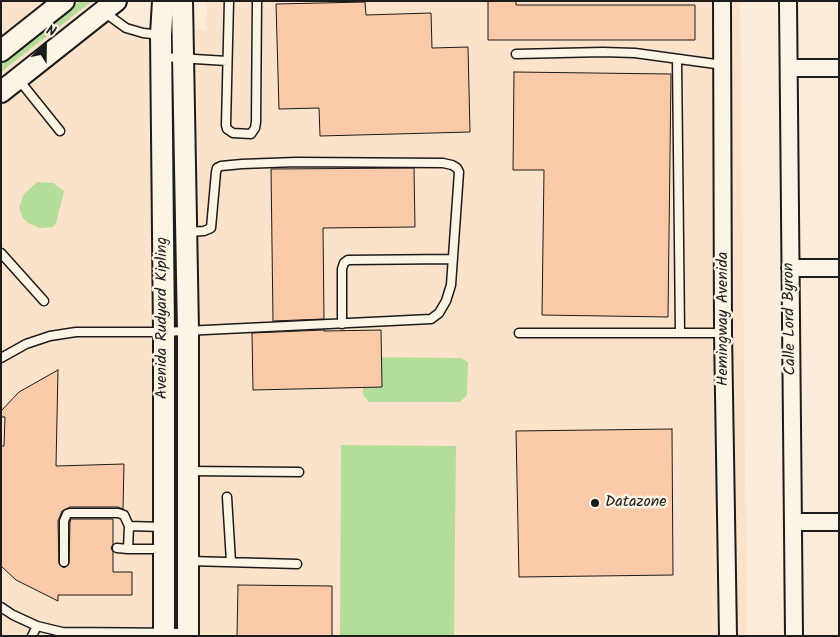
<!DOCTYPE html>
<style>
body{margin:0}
#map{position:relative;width:840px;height:637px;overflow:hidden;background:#fcecd9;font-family:Kalam,sans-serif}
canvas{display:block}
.frame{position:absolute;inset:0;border:2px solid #1c1c1c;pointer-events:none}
.north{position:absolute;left:20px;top:20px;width:50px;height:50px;-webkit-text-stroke:4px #fcf5e5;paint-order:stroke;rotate:23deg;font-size:14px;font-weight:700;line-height:20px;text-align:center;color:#1c1c1c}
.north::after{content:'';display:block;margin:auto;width:18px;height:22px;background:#1c1c1c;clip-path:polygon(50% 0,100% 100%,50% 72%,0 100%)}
</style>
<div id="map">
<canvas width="840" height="637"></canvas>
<div class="frame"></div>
<div class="north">N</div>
</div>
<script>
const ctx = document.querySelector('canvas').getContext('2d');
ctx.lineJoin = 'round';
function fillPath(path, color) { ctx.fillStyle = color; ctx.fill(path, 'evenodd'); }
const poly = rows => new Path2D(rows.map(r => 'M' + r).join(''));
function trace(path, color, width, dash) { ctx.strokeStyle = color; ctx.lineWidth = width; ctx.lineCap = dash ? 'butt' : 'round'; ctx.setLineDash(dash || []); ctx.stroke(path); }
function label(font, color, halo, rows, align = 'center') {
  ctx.font = font + ' Kalam,sans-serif'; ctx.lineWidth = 5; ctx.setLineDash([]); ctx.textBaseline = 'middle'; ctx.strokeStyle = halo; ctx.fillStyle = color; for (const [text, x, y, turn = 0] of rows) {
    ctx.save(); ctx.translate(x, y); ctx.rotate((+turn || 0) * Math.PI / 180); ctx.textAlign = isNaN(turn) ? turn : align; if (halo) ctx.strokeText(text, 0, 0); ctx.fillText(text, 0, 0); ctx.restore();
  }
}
fillPath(poly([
 [1,1,115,1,114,16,127,24,141,26,206,30,207,1,740,1,747,636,1,636]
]), '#fbe2cb');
fillPath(poly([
 [80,1,92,1,1,72,1,62],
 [37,182,53,183,64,191,56,223,53,227,40,228,28,223,23,218,19,208,24,194],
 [371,357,461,358,468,362,467,395,460,402,369,402,363,395,364,364],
 [341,445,456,446,454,636,340,636]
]), '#b4dd9a');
const building = poly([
 [488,1,516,1,516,5,695,5,695,40,488,40,488,1],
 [365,2,366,15,431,13,432,48,468,47,470,132,320,136,319,108,279,109,276,4,365,2],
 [514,72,671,74,668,317,542,315,544,170,513,170,514,72],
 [414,168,415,227,323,228,324,319,273,321,271,169,414,168],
 [324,330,324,331,381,330,382,387,253,390,252,333,324,330],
 [58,370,56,466,124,464,123,509,118,507,70,507,62,511,58,521,59,564,64,568,69,564,70,522,71,519,113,519,113,544,111,548,113,552,113,572,132,572,132,595,58,595,58,601,16,580,1,566,1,446,4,446,5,417,1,417,1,411,19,392,58,370],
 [672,429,673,575,519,577,516,431,672,429],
 [238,585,332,586,332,636,237,636,238,585]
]);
fillPath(building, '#facaa9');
trace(building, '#1c1c1c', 1);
const service = poly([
 [229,1,226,125,227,129,233,133,251,134,255,128,256,122,257,1],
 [104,12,126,28,143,33,161,35],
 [516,54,603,52,635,53,723,65],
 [162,57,227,61],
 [677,59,680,333],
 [19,80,60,131],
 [1,253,44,301],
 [342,324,342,269,344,263,348,260,453,259],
 [519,333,723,333],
 [1,358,26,344,50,336,76,332,164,332,431,319,439,313,446,301,451,285,459,172,457,168,452,165,443,163,296,162,242,164,221,166,217,168,216,172,211,228,204,231,187,232],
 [190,471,299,472],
 [227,497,231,562],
 [129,526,128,549,164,549],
 [117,548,128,549],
 [190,561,297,564],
 [64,562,64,521,67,514,70,513,118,513,124,515,129,526,163,527],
 [1,607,13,615,37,626,62,632,186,633],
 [32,636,37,626]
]);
const minor = poly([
 [722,1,723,333,728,636],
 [788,1,794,636],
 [789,68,839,68],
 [790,268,839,268],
 [794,522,839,522]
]);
const tertiary = poly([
 [163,1,161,35,164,332,164,636],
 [182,1,188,331,188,636],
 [1,51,64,1],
 [1,92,116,1]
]);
trace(service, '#1c1c1c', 11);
trace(minor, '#1c1c1c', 20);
trace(tertiary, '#1c1c1c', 24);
trace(service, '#fcf5e5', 8);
trace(minor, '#fcf5e5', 16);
trace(tertiary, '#fcf5e5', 20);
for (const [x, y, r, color] of [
 [595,503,5,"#1c1c1c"]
]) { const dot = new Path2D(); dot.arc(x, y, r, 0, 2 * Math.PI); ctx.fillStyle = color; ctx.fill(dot); trace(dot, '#fcf5e5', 2); }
label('16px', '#1c1c1c', '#fcf5e5', [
 ["Avenida Rudyard Kipling",163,318,-90],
 ["Hemingway Avenida",724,319,-90],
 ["Calle Lord Byron",791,319,-91]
]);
label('16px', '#1c1c1c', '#fcf5e5', [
 ["Datazone",605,503]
], 'left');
</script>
